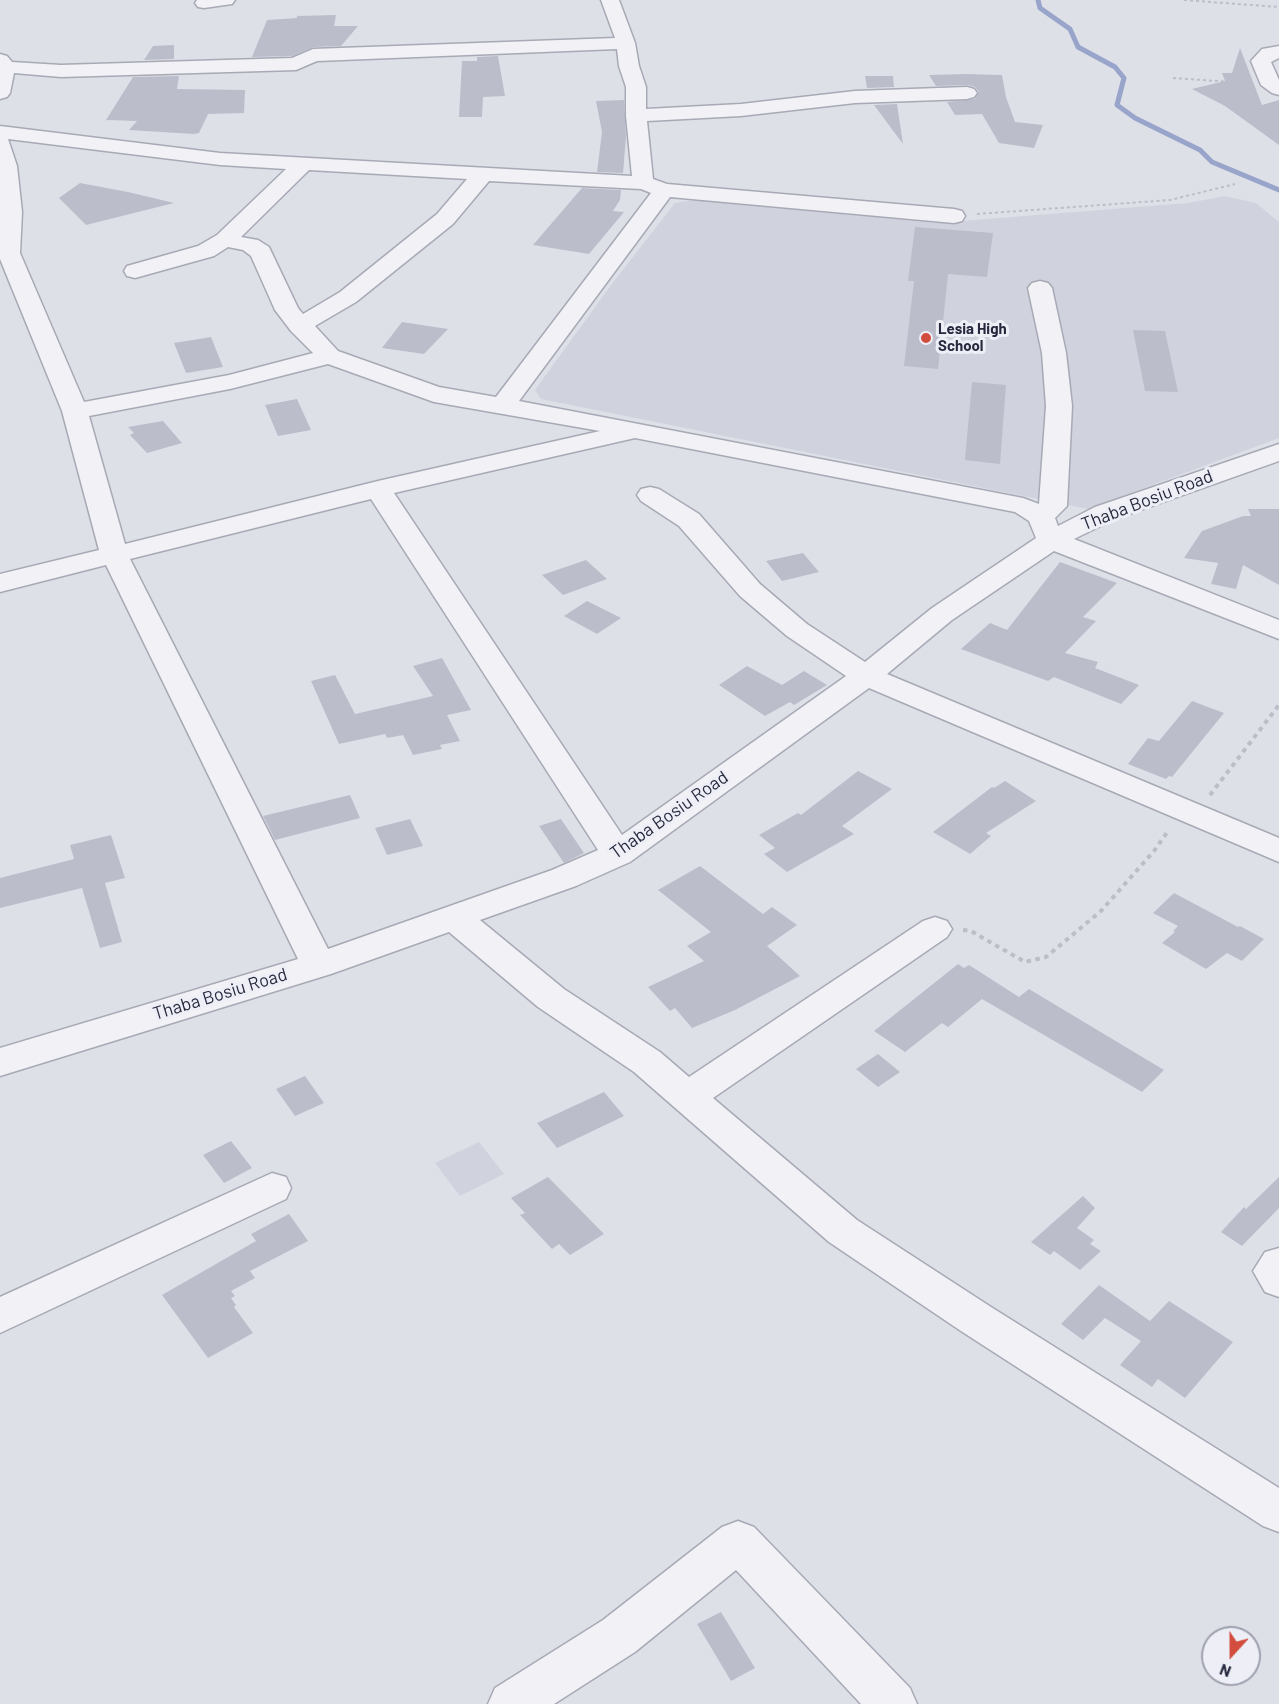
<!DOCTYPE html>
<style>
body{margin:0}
#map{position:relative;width:1279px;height:1704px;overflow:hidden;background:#dee0e8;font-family:Barlow,sans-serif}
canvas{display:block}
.north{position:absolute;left:1201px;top:1626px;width:60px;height:60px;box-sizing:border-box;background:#eeeff6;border:2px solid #9ea0ad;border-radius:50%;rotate:201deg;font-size:16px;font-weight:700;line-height:24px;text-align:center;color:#272a3f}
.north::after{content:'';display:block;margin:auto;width:21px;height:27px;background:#d24d3e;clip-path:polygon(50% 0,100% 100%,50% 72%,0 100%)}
</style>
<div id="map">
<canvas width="1279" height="1704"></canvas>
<div class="north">N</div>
</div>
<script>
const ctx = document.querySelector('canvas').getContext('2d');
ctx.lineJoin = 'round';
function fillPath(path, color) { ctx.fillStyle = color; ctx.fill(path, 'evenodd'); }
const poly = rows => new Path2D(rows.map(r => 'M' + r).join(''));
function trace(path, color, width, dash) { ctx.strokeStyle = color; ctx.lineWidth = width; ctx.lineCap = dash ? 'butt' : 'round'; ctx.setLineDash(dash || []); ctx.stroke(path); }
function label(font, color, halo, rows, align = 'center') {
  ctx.font = font + ' Barlow,sans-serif'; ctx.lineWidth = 6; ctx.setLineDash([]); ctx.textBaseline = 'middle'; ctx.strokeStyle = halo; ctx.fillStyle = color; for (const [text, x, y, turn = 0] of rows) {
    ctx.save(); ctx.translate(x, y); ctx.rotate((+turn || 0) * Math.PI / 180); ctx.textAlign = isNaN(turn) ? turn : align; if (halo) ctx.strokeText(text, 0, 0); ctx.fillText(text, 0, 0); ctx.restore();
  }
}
fillPath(poly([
 [1225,196,1256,203,1279,222,1279,438,1088,509,541,399,535,390,611,285,675,203,693,200,936,223,1188,203],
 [479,1142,504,1174,460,1196,435,1163]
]), '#d0d2dd');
trace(poly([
 [1038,0,1040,8,1070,29,1078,47,1115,67,1124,78,1117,105,1135,118,1200,150,1212,162,1279,190]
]), '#98a4ca', 5);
fillPath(poly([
 [336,15,334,26,358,26,341,46,313,47,292,56,252,57,267,20,297,18,297,16],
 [174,45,174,59,144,60,153,46],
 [1240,48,1262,105,1279,100,1279,145,1225,106,1192,89,1225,81,1222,73,1232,73],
 [498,56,505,96,483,97,482,117,459,117,462,61,477,61,477,57],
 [965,74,1002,75,1006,97,1015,122,1043,125,1034,148,999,143,982,114,955,115,947,102,975,99,979,92,975,87,968,85,936,86,929,75],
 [179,76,177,89,245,90,244,113,208,114,199,133,194,134,129,130,137,121,106,120,133,77],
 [865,76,893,76,894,87,867,88],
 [624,100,626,137,623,173,597,172,602,132,596,101],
 [897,104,903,144,874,105],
 [80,183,128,192,174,203,86,225,59,198],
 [582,188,621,190,620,200,613,211,624,212,589,254,533,245],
 [915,227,993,233,987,277,948,274,938,369,904,366,914,281,908,281],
 [402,322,448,329,424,354,382,348],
 [1133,330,1165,331,1178,392,1145,391],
 [211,337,223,367,186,373,174,343],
 [972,382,1006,385,1000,464,965,460],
 [297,399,311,430,278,436,265,405],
 [163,421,182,443,147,453,130,435,134,433,128,427],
 [1248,509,1279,509,1279,585,1243,565,1236,589,1211,584,1218,563,1184,558,1202,531,1243,516,1251,516],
 [803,553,819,572,782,581,766,561],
 [586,560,607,579,563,595,542,575],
 [1060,562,1117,583,1083,617,1096,621,1065,653,1098,662,1095,668,1139,685,1121,704,1054,677,1048,681,961,649,990,623,1007,630],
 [587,601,621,618,597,634,564,616],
 [442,658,471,710,447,715,460,741,440,745,442,749,413,755,403,735,387,738,385,734,339,744,311,681,335,675,355,714,433,696,413,666],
 [747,666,782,685,804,671,827,685,794,705,790,702,765,716,719,685],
 [1192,701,1224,713,1172,777,1169,776,1166,779,1128,764,1148,738,1159,741],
 [858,771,892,789,842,826,854,834,787,872,764,854,775,848,759,835,798,813,801,815],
 [1005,781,1036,801,986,833,991,836,970,854,933,832,992,787,994,788],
 [350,795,360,818,275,840,263,816],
 [410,819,423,846,387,855,375,828],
 [561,819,584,853,564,863,539,826],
 [111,835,125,878,105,883,122,942,100,948,82,888,0,908,0,878,74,859,70,845],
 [700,866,763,914,772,907,797,925,767,946,800,976,735,1010,692,1028,675,1008,670,1011,648,987,704,961,687,946,711,932,658,890],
 [1174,893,1238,927,1240,926,1264,939,1242,961,1227,953,1206,969,1162,943,1175,932,1173,931,1178,926,1153,913],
 [958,964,964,968,969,965,1019,997,1029,989,1164,1070,1142,1092,982,999,948,1027,942,1023,905,1052,874,1031],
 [878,1054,900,1072,878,1087,856,1069],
 [305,1076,324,1103,295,1116,276,1089],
 [604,1092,624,1116,557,1148,537,1123],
 [231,1141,252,1168,224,1183,203,1155],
 [548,1177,604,1234,570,1255,559,1244,552,1249,520,1215,525,1213,511,1198],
 [1279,1177,1279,1208,1242,1246,1221,1232,1244,1207,1246,1209],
 [1083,1196,1095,1208,1077,1228,1094,1240,1090,1244,1101,1251,1080,1270,1054,1251,1050,1255,1031,1242],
 [289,1214,308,1241,250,1271,255,1278,231,1291,235,1296,231,1298,236,1305,234,1307,253,1333,208,1358,162,1295,256,1241,251,1234],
 [1099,1285,1150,1321,1169,1301,1233,1342,1185,1398,1158,1379,1152,1387,1120,1365,1141,1341,1105,1318,1083,1340,1061,1324],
 [721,1612,755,1668,731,1681,697,1624]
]), '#bbbdcb');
const minor = poly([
 [197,0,235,0,232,4,204,8,198,7,195,3,197,0],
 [601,0,619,0,635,43,639,66,646,87,646,109,741,104,855,91,967,87,974,89,977,93,974,97,967,99,855,103,741,116,647,121,653,179,667,184,954,209,962,211,965,216,962,221,954,223,670,197,519,401,1023,498,1039,504,1046,406,1042,353,1028,288,1032,283,1040,281,1048,283,1052,288,1066,353,1072,406,1067,506,1055,518,1058,526,1095,507,1279,444,1279,461,1115,519,1074,539,1279,620,1279,639,1054,551,952,620,887,674,1279,838,1279,862,869,688,630,862,576,886,480,920,564,989,660,1052,689,1077,923,921,935,917,947,921,952,929,947,937,713,1098,857,1220,991,1307,1279,1488,1279,1532,1263,1526,961,1331,829,1242,634,1072,538,1007,449,932,331,974,0,1076,0,1048,298,959,106,565,0,592,0,574,99,550,62,411,0,259,0,126,220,153,632,176,626,116,626,87,619,66,617,49,317,61,296,70,61,77,14,73,10,93,7,97,0,99,0,54,7,56,12,62,61,65,292,58,313,49,615,38,601,0],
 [8,139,220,165,286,169,217,235,198,246,127,266,124,271,127,276,135,278,214,256,228,247,243,250,251,256,275,310,291,331,313,353,229,375,84,402,20,253,22,212,17,166,8,139],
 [309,170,467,179,437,214,340,292,303,314,298,308,269,247,258,240,241,237,309,170],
 [489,181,641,189,651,193,496,397,439,387,338,351,315,326,356,302,453,224,489,181],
 [328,364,434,402,600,431,378,481,125,544,89,416,230,389,328,364],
 [635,438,1015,512,1029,521,1036,538,932,608,865,662,807,624,760,584,699,514,659,489,650,487,641,489,637,495,641,501,679,526,740,596,787,636,846,676,622,835,394,493,635,438],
 [371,499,598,850,552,870,328,949,130,559,371,499],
 [1279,46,1279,58,1271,62,1279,80,1279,95,1272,93,1261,85,1251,61,1262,49,1279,46],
 [272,1173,286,1177,291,1188,286,1199,0,1333,0,1297,272,1173],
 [1279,1248,1279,1297,1265,1292,1253,1271,1265,1252,1279,1248],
 [738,1521,754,1527,910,1688,917,1704,861,1704,736,1570,635,1652,554,1704,488,1704,495,1688,603,1620,722,1527,738,1521]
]);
trace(minor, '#a7a9b5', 3);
trace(poly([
 [1184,0,1279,7],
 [1173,78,1246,83],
 [977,214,1170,200,1235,184]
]), '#bcbdc6', 2, [3, 3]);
trace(poly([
 [1210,795,1279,705],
 [963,930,971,931,1025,962,1046,957,1101,911,1154,851,1168,831]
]), '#bcbdc6', 4, [4.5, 4.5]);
fillPath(minor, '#f1f1f6');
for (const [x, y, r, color] of [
 [926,338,6,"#d24d3e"]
]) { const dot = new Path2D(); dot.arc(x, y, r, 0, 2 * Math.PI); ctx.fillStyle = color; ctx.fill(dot); trace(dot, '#eeeff6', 2); }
label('bold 15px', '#272a3f', '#eeeff6', [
 ["Lesia High",938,329],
 ["School",938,346]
], 'left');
label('18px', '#272a3f', '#eeeff6', [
 ["Thaba Bosiu Road",1147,500,-21],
 ["Thaba Bosiu Road",669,815,-35],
 ["Thaba Bosiu Road",220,994,-17]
]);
</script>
